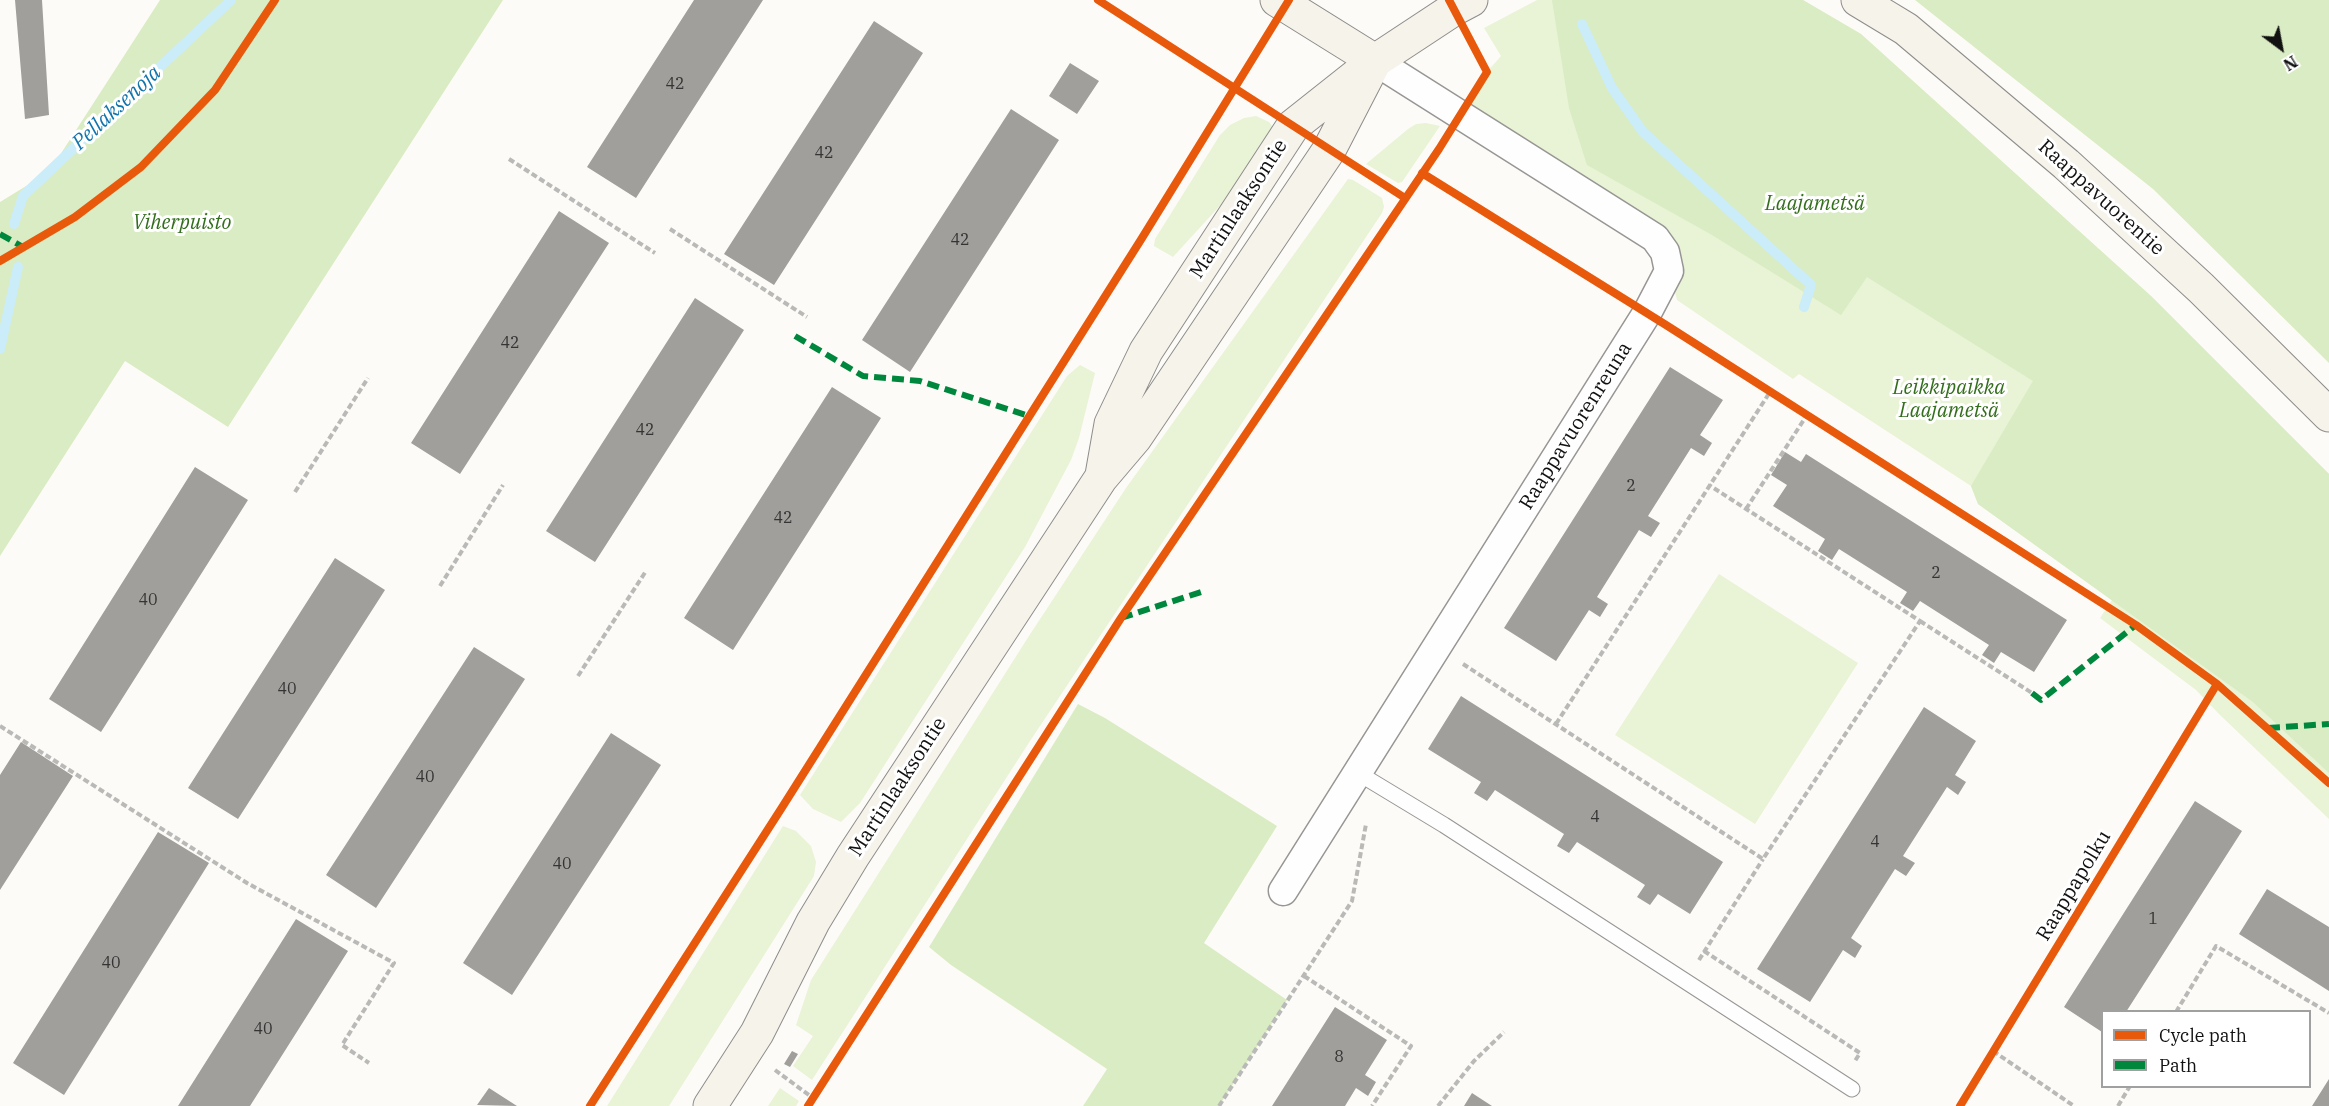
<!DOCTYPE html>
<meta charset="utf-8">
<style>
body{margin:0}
#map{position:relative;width:2329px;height:1106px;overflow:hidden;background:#fdfbf7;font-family:"IBM Plex Serif",serif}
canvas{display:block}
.legend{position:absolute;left:2101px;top:1010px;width:210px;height:78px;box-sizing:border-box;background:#fff;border:2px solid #a0a0a0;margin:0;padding:8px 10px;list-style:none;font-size:18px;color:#111}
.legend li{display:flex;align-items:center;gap:12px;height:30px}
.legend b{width:30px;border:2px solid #a0a0a0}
.north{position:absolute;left:2251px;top:18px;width:60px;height:60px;-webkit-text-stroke:4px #fff;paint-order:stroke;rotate:148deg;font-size:16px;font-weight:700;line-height:24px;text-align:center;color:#111}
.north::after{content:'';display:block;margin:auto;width:21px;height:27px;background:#111;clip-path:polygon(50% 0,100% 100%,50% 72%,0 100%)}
</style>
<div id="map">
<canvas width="2329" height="1106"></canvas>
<ul class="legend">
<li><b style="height:8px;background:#e8590c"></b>Cycle path</li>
<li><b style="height:8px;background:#00873e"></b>Path</li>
</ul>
<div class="north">N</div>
</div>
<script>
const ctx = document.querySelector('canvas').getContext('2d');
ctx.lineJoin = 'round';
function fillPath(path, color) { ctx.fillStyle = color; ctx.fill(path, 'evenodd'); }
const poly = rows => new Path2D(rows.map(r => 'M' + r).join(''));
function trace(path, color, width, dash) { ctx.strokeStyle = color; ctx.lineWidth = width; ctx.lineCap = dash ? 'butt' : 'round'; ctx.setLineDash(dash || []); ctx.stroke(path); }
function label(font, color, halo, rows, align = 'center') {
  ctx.font = font + ' "IBM Plex Serif",serif'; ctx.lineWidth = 6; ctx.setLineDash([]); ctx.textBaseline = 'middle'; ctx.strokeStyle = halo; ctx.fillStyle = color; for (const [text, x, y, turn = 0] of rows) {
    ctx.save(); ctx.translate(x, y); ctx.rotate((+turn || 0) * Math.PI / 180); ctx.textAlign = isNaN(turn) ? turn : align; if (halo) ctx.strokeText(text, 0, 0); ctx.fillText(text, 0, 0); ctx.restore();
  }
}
fillPath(poly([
 [1537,0,1803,0,1861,34,2151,296,2329,474,2329,819,2220,715,2196,690,2100,618,2112,600,1978,504,1971,486,1799,374,1793,379,1677,300,1665,252,1461,115,1487,72,1501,56,1484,28],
 [1256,116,1269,122,1276,131,1248,175,1173,257,1154,246,1155,239,1220,135,1230,125,1244,118],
 [1426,123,1440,126,1402,182,1398,183,1366,164,1408,129,1416,124],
 [1348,179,1353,180,1382,198,1384,207,1382,213,1030,741,812,1080,793,1066,813,1036,796,1025,811,980,1027,639,1126,488],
 [1080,365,1095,373,1079,438,1071,460,1025,547,860,803,841,822,813,809,800,795,1067,376],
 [1719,574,1858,663,1755,824,1615,735],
 [783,826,796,831,811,846,816,862,814,876,669,1106,607,1106],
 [780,1088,799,1101,796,1106,768,1106]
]), '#e9f3d6');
fillPath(poly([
 [160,0,503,0,228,427,125,361,0,556,0,202,49,172],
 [1552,0,1803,0,1861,34,2151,296,2329,474,2329,773,2253,702,1978,504,1971,486,2033,381,1867,277,1841,315,1712,235,1587,165,1569,108],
 [1915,0,2329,0,2329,363,2153,189],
 [1078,704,1105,718,1277,826,1204,943,1287,1000,1219,1106,1083,1106,1107,1069,951,965,929,947]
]), '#daecc3');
trace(poly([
 [1582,24,1612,88,1643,132,1811,285,1804,307],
 [14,224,23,196,231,0],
 [0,349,18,267]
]), '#cbecf9', 10);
fillPath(poly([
 [15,0,42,0,49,115,25,119],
 [694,0,763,0,636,198,587,167],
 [874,21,923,53,774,285,724,254],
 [1070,63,1099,81,1077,114,1049,96],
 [1011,109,1059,140,910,372,862,340],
 [559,211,609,243,460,474,411,443],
 [695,298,744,330,595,562,546,531],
 [1670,367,1723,400,1700,435,1712,443,1704,456,1691,448,1648,516,1660,523,1651,537,1639,530,1597,597,1608,604,1600,617,1589,610,1556,661,1504,628],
 [832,387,881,418,733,650,684,618],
 [1785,452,1801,462,1806,454,2067,620,2034,672,2001,652,1994,663,1982,655,1989,645,1920,601,1913,611,1900,603,1907,592,1839,549,1832,560,1818,551,1825,539,1773,506,1787,485,1771,475],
 [195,467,248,500,101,732,49,699],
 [335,558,385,590,238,819,188,788],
 [474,647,525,679,376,908,326,875],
 [1461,696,1723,862,1690,914,1658,894,1650,905,1637,897,1645,885,1577,842,1569,853,1557,846,1564,834,1495,790,1487,801,1474,793,1481,782,1428,749],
 [1924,707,1976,741,1955,775,1966,782,1958,795,1947,787,1903,856,1915,863,1906,876,1895,869,1851,938,1862,946,1855,958,1843,950,1810,1002,1757,969],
 [611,733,661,765,512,995,463,963],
 [21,742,73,776,0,890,0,775],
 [2195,801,2242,831,2126,1012,2102,1012,2102,1032,2064,1007],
 [158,832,209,863,64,1095,13,1063],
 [2267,889,2329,927,2329,991,2239,934],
 [296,919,348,951,250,1106,178,1106],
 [1335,1007,1387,1040,1365,1075,1376,1082,1368,1096,1356,1088,1345,1106,1272,1106],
 [792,1051,798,1054,790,1067,784,1064],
 [2329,1079,2329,1106,2312,1106],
 [489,1088,517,1106,477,1105],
 [1472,1093,1492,1106,1464,1106]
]), '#a19f9c');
const lane = poly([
 [1358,773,1444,825,1852,1089]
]);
const street = poly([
 [1283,891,1647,313,1669,271,1665,252,1655,238,1375,61]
]);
const secondary = poly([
 [1277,0,1375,61],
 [1858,0,1906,29,2066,164,2201,288,2329,415],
 [1102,475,1111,424,1146,351,1293,126,1375,61,1454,9,1471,0],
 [710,1106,757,1033,813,922,853,856,1101,478,1135,438,1329,150,1375,61]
]);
trace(lane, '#979695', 17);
trace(street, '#979695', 31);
trace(secondary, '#8e8d8b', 35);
trace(poly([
 [509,159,655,253],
 [670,229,807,317],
 [295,492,368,378],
 [1746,509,1807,415],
 [440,586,503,485],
 [1920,621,2032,693],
 [1463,664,1763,859,1920,621,1709,485],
 [578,676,646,571],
 [1556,724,1770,392],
 [0,726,247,883,394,963,342,1045,369,1063],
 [1704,951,1860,1053,1855,1061],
 [1699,960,1763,859],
 [1304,976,1411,1046,1372,1106],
 [2176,1012,2216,946,2329,1013],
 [1993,1051,2074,1106],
 [775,1070,813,1098],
 [1219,1106,1352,901,1366,824],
 [1438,1106,1474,1061,1504,1032],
 [2118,1106,2130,1086]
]), '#b9b9b8', 4, [6, 3]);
trace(lane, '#fffefe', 15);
trace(street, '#fffefe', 28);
trace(secondary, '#f6f3eb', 33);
trace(poly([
 [0,234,23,247],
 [795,336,863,376,920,381,1029,416],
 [1121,618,1201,592],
 [2032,693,2041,700,2136,625],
 [2268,728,2329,724]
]), '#00873e', 6, [12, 6]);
trace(poly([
 [1098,0,1405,198],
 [1422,173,1666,325,2136,625,2217,684,2329,783],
 [0,261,75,217,141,167,215,90,275,0],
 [590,1106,781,809,1142,238,1289,0],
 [808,1106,1121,618,1439,149,1487,72,1449,0],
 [1960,1106,2217,684]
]), '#e8590c', 8);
label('16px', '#353434', null, [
 ["42",675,84],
 ["42",824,153],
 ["42",960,240],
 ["42",510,343],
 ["42",645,430],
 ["2",1631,486],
 ["42",783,518],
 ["2",1936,573],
 ["40",148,600],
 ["40",287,689],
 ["40",425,777],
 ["4",1595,817],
 ["4",1875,842],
 ["40",562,864],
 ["1",2153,919],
 ["40",111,963],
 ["40",263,1029],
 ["8",1339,1057]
]);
label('20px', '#111', '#fff', [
 ["Raappavuorentie",2101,198,42],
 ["Martinlaaksontie",1239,209,-57],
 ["Raappavuorenreuna",1576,426,-58],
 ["Martinlaaksontie",898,787,-57],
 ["Raappapolku",2074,886,-59]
]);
label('italic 20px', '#336e1c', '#fff', [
 ["Laajametsä",1815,204],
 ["Viherpuisto",182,223],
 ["Leikkipaikka",1949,388],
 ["Laajametsä",1949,411]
]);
label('italic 21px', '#1174ac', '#fff', [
 ["Pellaksenoja",117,108,-43]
]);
</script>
